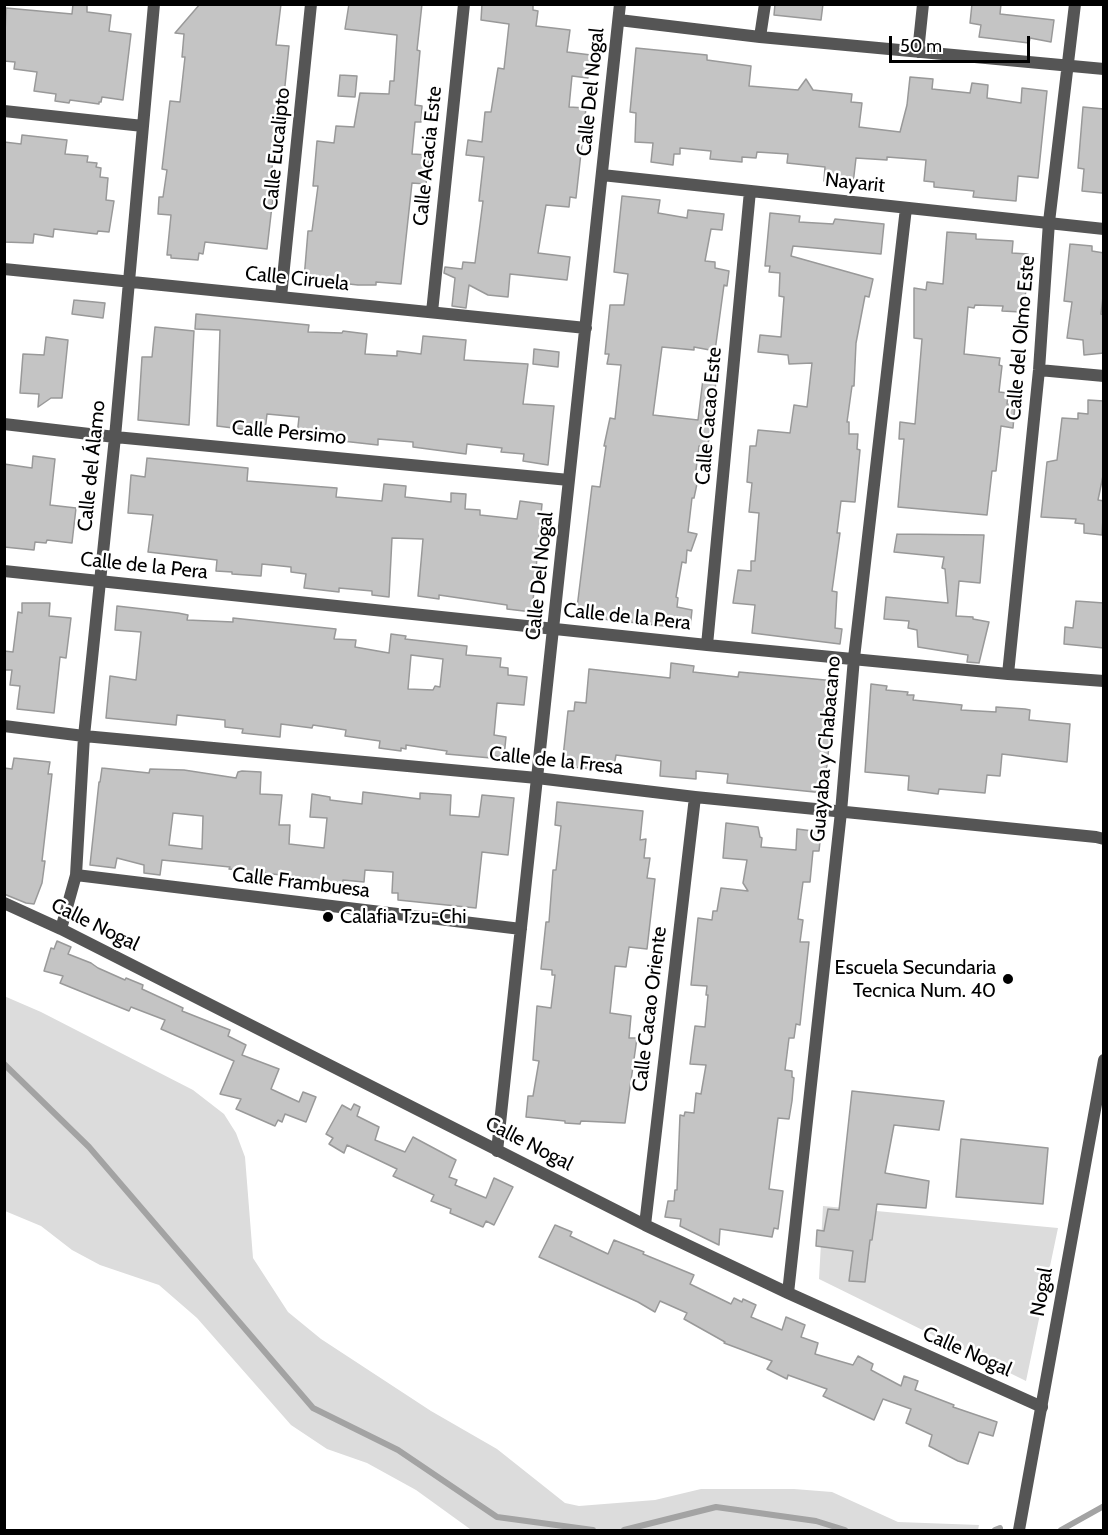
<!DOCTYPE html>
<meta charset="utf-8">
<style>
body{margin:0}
#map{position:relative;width:1108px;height:1535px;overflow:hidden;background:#fff;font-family:Cabin,sans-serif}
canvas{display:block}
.frame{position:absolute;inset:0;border:6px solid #000;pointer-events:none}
.scale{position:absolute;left:889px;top:36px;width:141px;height:27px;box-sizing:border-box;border:3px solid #000;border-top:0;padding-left:8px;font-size:18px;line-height:21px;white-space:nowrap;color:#000;-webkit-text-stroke:4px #fff;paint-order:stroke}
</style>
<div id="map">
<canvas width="1108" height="1535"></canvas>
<div class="frame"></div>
<div class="scale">50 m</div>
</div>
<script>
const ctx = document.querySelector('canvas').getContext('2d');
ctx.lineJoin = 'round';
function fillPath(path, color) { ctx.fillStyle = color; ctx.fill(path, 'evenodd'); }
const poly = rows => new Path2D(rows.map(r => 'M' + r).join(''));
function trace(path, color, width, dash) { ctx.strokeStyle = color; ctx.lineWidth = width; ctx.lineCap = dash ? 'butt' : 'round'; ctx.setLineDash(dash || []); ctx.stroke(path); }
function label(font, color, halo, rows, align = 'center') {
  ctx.font = font + ' Cabin,sans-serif'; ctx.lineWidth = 5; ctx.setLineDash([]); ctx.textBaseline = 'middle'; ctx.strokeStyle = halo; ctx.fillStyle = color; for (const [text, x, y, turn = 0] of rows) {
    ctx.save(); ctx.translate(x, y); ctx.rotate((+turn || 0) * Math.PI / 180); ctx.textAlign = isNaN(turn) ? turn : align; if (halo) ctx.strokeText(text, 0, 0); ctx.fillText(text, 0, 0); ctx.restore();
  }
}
fillPath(poly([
 [4,996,41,1012,193,1090,224,1114,236,1133,245,1157,253,1258,288,1312,321,1339,431,1411,497,1449,565,1503,579,1506,655,1500,701,1489,794,1489,832,1492,898,1522,979,1525,978,1530,470,1529,416,1490,367,1463,327,1449,291,1425,197,1318,159,1285,100,1265,72,1250,41,1226,5,1211],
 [823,1206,1058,1228,1026,1381,819,1279]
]), '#dcdcdc');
trace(poly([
 [4,1064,89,1147,313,1408,398,1450,497,1517,593,1530],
 [624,1530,716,1507,816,1521,845,1530],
 [995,1530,1000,1528],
 [1061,1530,1104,1506]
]), '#a3a3a3', 6);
const building = poly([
 [73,4,87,4,87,12,111,15,109,31,131,34,123,100,102,97,101,102,99,102,99,104,70,100,69,103,55,101,56,94,34,91,37,72,14,69,15,62,4,61,6,8,72,14,73,4],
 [200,4,281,4,276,45,289,46,280,135,276,135,272,168,272,180,275,180,267,249,205,242,203,254,199,253,198,260,171,258,171,255,167,255,171,215,158,214,159,197,163,197,167,170,162,169,170,101,180,102,185,57,182,57,184,34,175,33,200,4],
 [349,4,422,4,417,50,420,51,415,105,422,106,421,122,415,122,412,154,429,155,426,184,412,183,401,284,376,282,376,285,358,285,304,279,308,231,312,231,318,186,313,186,317,141,334,143,336,126,354,127,360,93,389,94,390,81,394,81,397,35,345,29,349,4],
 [482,4,533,4,533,10,538,11,536,26,570,30,567,52,591,55,588,78,572,76,569,107,586,108,576,198,570,197,569,207,546,205,538,253,570,257,567,280,510,274,508,297,488,295,469,285,466,308,452,306,455,278,444,273,445,267,462,269,463,262,475,263,483,201,479,201,484,157,466,155,468,140,482,142,485,112,491,112,498,68,504,69,509,24,481,20,482,4],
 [775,4,823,4,821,20,774,15,775,4],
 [972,4,1001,4,1000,14,1054,20,1051,42,1030,38,1029,43,979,37,981,25,970,23,972,4],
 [636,48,707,55,707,60,751,66,749,86,798,90,806,79,813,90,852,94,851,102,862,103,859,127,900,132,907,105,910,77,933,79,932,89,970,93,972,83,988,85,987,98,1021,103,1022,88,1047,91,1038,178,1018,176,1016,201,973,197,974,191,934,187,934,182,924,181,926,160,887,157,887,160,856,158,853,184,824,181,825,167,787,163,788,154,757,152,756,158,742,157,742,162,710,159,711,151,680,148,680,154,674,154,673,165,651,162,653,143,635,142,636,113,630,112,636,48],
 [340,75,357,76,355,97,338,96,340,75],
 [1083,107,1104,109,1104,191,1102,193,1082,191,1084,169,1078,168,1083,107],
 [22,135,67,140,65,154,88,156,87,162,97,163,96,167,101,168,100,177,108,178,106,200,114,201,109,232,98,231,97,234,54,229,53,237,34,234,33,243,4,242,4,142,21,144,22,135],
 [622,196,660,200,658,213,687,218,688,210,724,214,722,230,711,229,705,261,715,262,715,268,729,271,727,286,724,285,715,351,694,347,694,350,662,347,653,415,698,420,703,379,716,380,711,431,707,447,699,446,695,478,698,479,694,498,692,498,688,532,697,534,691,551,687,550,686,563,682,562,676,597,678,598,677,607,692,610,690,629,576,616,592,486,600,487,606,446,604,446,610,418,615,419,621,365,607,364,609,354,605,354,610,305,624,305,628,274,614,272,622,196],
 [770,213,800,216,799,222,833,224,835,219,884,224,881,254,793,246,791,256,873,279,869,297,865,296,856,343,854,386,852,386,847,422,849,422,849,434,858,434,857,449,860,450,855,502,841,501,837,533,840,533,832,591,837,592,835,628,842,629,840,644,752,633,755,605,733,603,738,570,751,571,751,561,755,561,759,513,749,512,752,483,747,482,750,446,756,446,758,430,790,433,794,405,807,407,812,363,789,364,788,355,758,352,760,335,781,337,784,297,779,296,780,273,769,272,770,266,765,266,770,213],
 [947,232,976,234,976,239,1013,241,1012,253,1028,254,1028,283,1021,312,1002,311,1003,306,975,305,974,308,968,307,964,354,1000,358,999,365,1002,366,999,392,1008,393,1007,404,1015,405,1013,428,1001,426,996,471,992,471,987,515,898,507,904,439,899,439,900,422,915,424,922,339,914,338,914,288,926,290,927,282,943,284,947,232],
 [1070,244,1092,246,1092,251,1104,253,1104,288,1101,314,1104,315,1104,353,1084,355,1083,340,1067,338,1072,302,1064,301,1070,244],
 [74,300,105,303,103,318,72,314,74,300],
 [196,314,309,325,308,332,342,333,343,331,367,334,365,354,397,356,397,351,421,354,423,336,466,340,464,360,528,364,523,404,554,406,548,465,523,461,524,454,501,452,502,448,467,444,466,454,413,447,413,442,378,439,378,445,297,436,299,417,267,414,265,432,217,426,220,330,195,329,196,314],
 [155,327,194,331,189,425,138,420,142,357,152,357,155,327],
 [46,337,68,340,62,398,51,398,38,407,39,394,20,393,23,354,44,355,46,337],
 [534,349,559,352,558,367,533,364,534,349],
 [1088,400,1104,401,1104,471,1098,500,1104,501,1102,535,1084,533,1084,524,1075,523,1076,519,1041,517,1047,462,1057,460,1062,418,1078,419,1078,413,1088,414,1088,400],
 [33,456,55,459,50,505,76,508,72,543,47,540,46,543,35,542,34,550,4,547,4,464,32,468,33,456],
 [147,458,248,468,247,481,337,488,336,497,382,501,384,484,406,486,405,497,451,502,451,493,466,494,465,509,480,510,480,515,517,519,520,501,542,504,532,612,507,609,507,605,439,595,439,599,418,596,423,539,392,538,389,597,372,595,372,591,339,588,339,592,304,588,306,574,291,572,291,567,262,564,261,576,232,574,232,572,216,571,217,560,148,552,153,515,128,513,131,475,145,477,147,458],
 [897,534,984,535,980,583,959,581,956,616,973,617,973,619,989,622,979,663,967,662,968,655,918,647,917,630,908,628,909,621,884,619,886,597,948,603,945,569,942,568,944,557,894,552,897,534],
 [1076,601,1104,603,1104,648,1064,644,1065,627,1073,628,1076,601],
 [22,603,50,603,49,616,71,618,66,658,60,657,54,713,17,709,20,686,10,685,12,670,4,670,4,651,13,652,18,612,22,613,22,603],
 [117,606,178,613,188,615,187,620,233,622,233,618,336,629,334,639,356,640,355,647,389,653,391,634,406,636,405,639,467,646,466,655,501,658,500,667,508,668,508,675,527,677,524,705,497,703,494,735,506,737,504,757,492,756,491,758,446,754,447,751,406,745,406,749,401,748,401,751,379,748,380,741,345,736,346,730,313,725,312,728,281,724,280,737,242,733,243,729,225,727,225,720,177,715,176,725,106,718,110,676,136,680,141,632,115,630,117,606],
 [411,655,443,659,440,687,435,686,433,690,408,689,411,655],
 [671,663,694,666,693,672,738,677,739,672,836,681,824,793,727,783,728,774,696,771,696,779,660,776,661,761,616,755,613,771,562,766,568,711,574,711,575,702,586,703,589,669,670,678,671,663],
 [871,684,887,686,886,690,908,692,907,695,914,695,913,700,962,705,961,710,996,712,996,707,1025,709,1030,710,1029,720,1070,724,1067,762,1002,754,1000,776,987,775,985,793,939,789,938,794,908,790,909,776,865,772,871,684],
 [14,758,50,762,48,774,52,774,42,861,45,861,42,883,34,904,26,903,4,894,4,768,12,769,14,758],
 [102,768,149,773,150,769,184,770,236,778,238,772,242,771,261,772,260,794,282,795,279,825,290,825,289,844,324,848,327,818,310,817,312,794,330,797,330,800,362,804,363,792,420,799,420,793,451,795,450,815,479,817,482,795,514,798,508,855,482,852,476,908,398,900,398,893,392,893,393,872,365,870,364,882,343,880,341,894,320,891,320,885,289,881,290,876,229,869,230,867,162,860,160,875,144,873,144,865,117,858,115,868,90,865,99,782,100,782,102,768],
 [173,813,203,816,202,849,169,845,173,813],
 [557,802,643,811,640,840,646,839,644,858,650,858,647,878,655,879,647,949,629,947,626,967,615,966,610,1013,631,1016,629,1038,637,1038,625,1123,581,1121,580,1124,565,1123,565,1121,526,1117,528,1096,533,1096,539,1061,533,1060,537,1006,551,1008,555,975,552,975,552,970,541,969,546,922,549,922,553,870,556,870,561,826,555,825,557,802],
 [726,823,758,827,760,837,762,838,761,847,796,850,797,829,821,832,819,851,813,851,810,882,803,882,798,919,803,920,800,942,809,942,800,1025,796,1024,794,1038,789,1038,785,1070,792,1071,792,1077,794,1078,792,1101,789,1119,778,1118,769,1189,783,1191,778,1229,774,1228,772,1237,720,1229,719,1245,680,1226,681,1219,665,1217,668,1201,674,1201,675,1190,677,1190,680,1115,684,1116,685,1112,694,1113,696,1093,701,1094,706,1065,690,1064,695,1026,705,1027,708,995,706,995,707,986,691,985,698,918,712,920,713,911,717,911,721,888,748,891,743,883,747,860,723,858,726,823],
 [57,941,71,947,68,954,91,963,98,968,125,980,126,978,143,985,142,989,183,1008,182,1011,230,1030,228,1036,246,1045,242,1055,279,1069,271,1089,299,1102,303,1092,316,1097,306,1122,285,1114,282,1122,278,1120,275,1126,236,1109,241,1099,220,1094,234,1061,161,1029,165,1020,131,1007,129,1011,60,983,63,976,44,971,51,948,54,949,57,941],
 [852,1091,944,1101,939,1130,894,1125,885,1173,929,1181,926,1208,877,1204,872,1240,870,1240,865,1282,849,1281,853,1251,816,1246,817,1230,824,1231,828,1209,839,1210,852,1091],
 [354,1104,360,1107,357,1116,379,1127,375,1140,405,1152,413,1137,456,1160,449,1177,457,1180,455,1185,486,1198,494,1178,513,1187,494,1225,486,1221,483,1227,450,1213,451,1209,431,1201,434,1195,393,1176,397,1169,347,1145,344,1153,329,1144,333,1138,326,1134,342,1105,351,1110,354,1104],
 [961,1139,1048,1148,1043,1204,956,1197,961,1139],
 [555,1225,572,1232,570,1236,608,1254,614,1240,644,1252,643,1254,694,1275,690,1284,731,1304,734,1298,742,1302,743,1299,756,1305,751,1317,782,1330,786,1317,805,1325,801,1337,818,1343,815,1354,853,1365,858,1356,873,1364,871,1370,901,1386,904,1376,918,1381,915,1390,954,1405,953,1407,997,1422,993,1436,979,1432,968,1464,958,1461,929,1446,932,1435,906,1423,911,1409,883,1399,874,1420,823,1396,827,1389,788,1375,787,1379,767,1369,772,1361,724,1343,725,1342,684,1319,687,1313,660,1301,655,1312,638,1302,539,1257,555,1225]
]);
fillPath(building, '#c4c4c4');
trace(building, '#999', 1.5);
trace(poly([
 [619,20,760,37,1104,69],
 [760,37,765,4],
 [918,52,923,4],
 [4,111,143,126],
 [602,175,1104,229],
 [4,269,586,328],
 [281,297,311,4],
 [432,312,464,4],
 [1039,370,1104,376],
 [4,424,115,437,569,480],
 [4,571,707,645,1008,674,1104,681],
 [707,645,750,191],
 [1008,674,1039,370,1049,222,1075,4],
 [4,726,84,736,537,778,695,797,1096,837,1104,839],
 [76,875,521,929],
 [4,903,61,929,645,1225,788,1293,1042,1407],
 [61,929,76,875,84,736,115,437,154,4],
 [497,1151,620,4],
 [645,1225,695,797],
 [788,1293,841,812,854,658,906,208]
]), '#555', 12);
trace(poly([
 [1019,1530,1104,1060]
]), '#555', 12);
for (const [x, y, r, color] of [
 [328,917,6,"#000"],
 [1008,979,6,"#000"]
]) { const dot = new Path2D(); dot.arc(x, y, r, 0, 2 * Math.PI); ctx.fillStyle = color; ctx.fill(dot); trace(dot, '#fff', 2); }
label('20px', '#000', '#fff', [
 ["Calle Del Nogal",591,92,-84],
 ["Calle Eucalipto",277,149,-84],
 ["Calle Acacia Este",428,156,-84],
 ["Nayarit",855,183,6],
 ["Calle Ciruela",297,279,6],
 ["Calle del Olmo Este",1021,338,-85],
 ["Calle Cacao Este",709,416,-85],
 ["Calle Persimo",289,433,5],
 ["Calle del Álamo",92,466,-84],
 ["Calle de la Pera",144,566,6],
 ["Calle Del Nogal",540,576,-84],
 ["Calle de la Pera",627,617,6],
 ["Guayaba y Chabacano",826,749,-85],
 ["Calle de la Fresa",556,761,6],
 ["Calle Frambuesa",301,883,7],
 ["Calle Nogal",95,925,26],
 ["Calle Cacao Oriente",650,1009,-83],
 ["Calle Nogal",529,1144,27],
 ["Nogal",1042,1292,-80],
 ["Calle Nogal",967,1352,24]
]);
label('20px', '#000', '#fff', [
 ["Calafia Tzu-Chi",340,917],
 ["Escuela Secundaria",996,968,"right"],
 ["Tecnica Num. 40",996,991,"right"]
], 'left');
</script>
